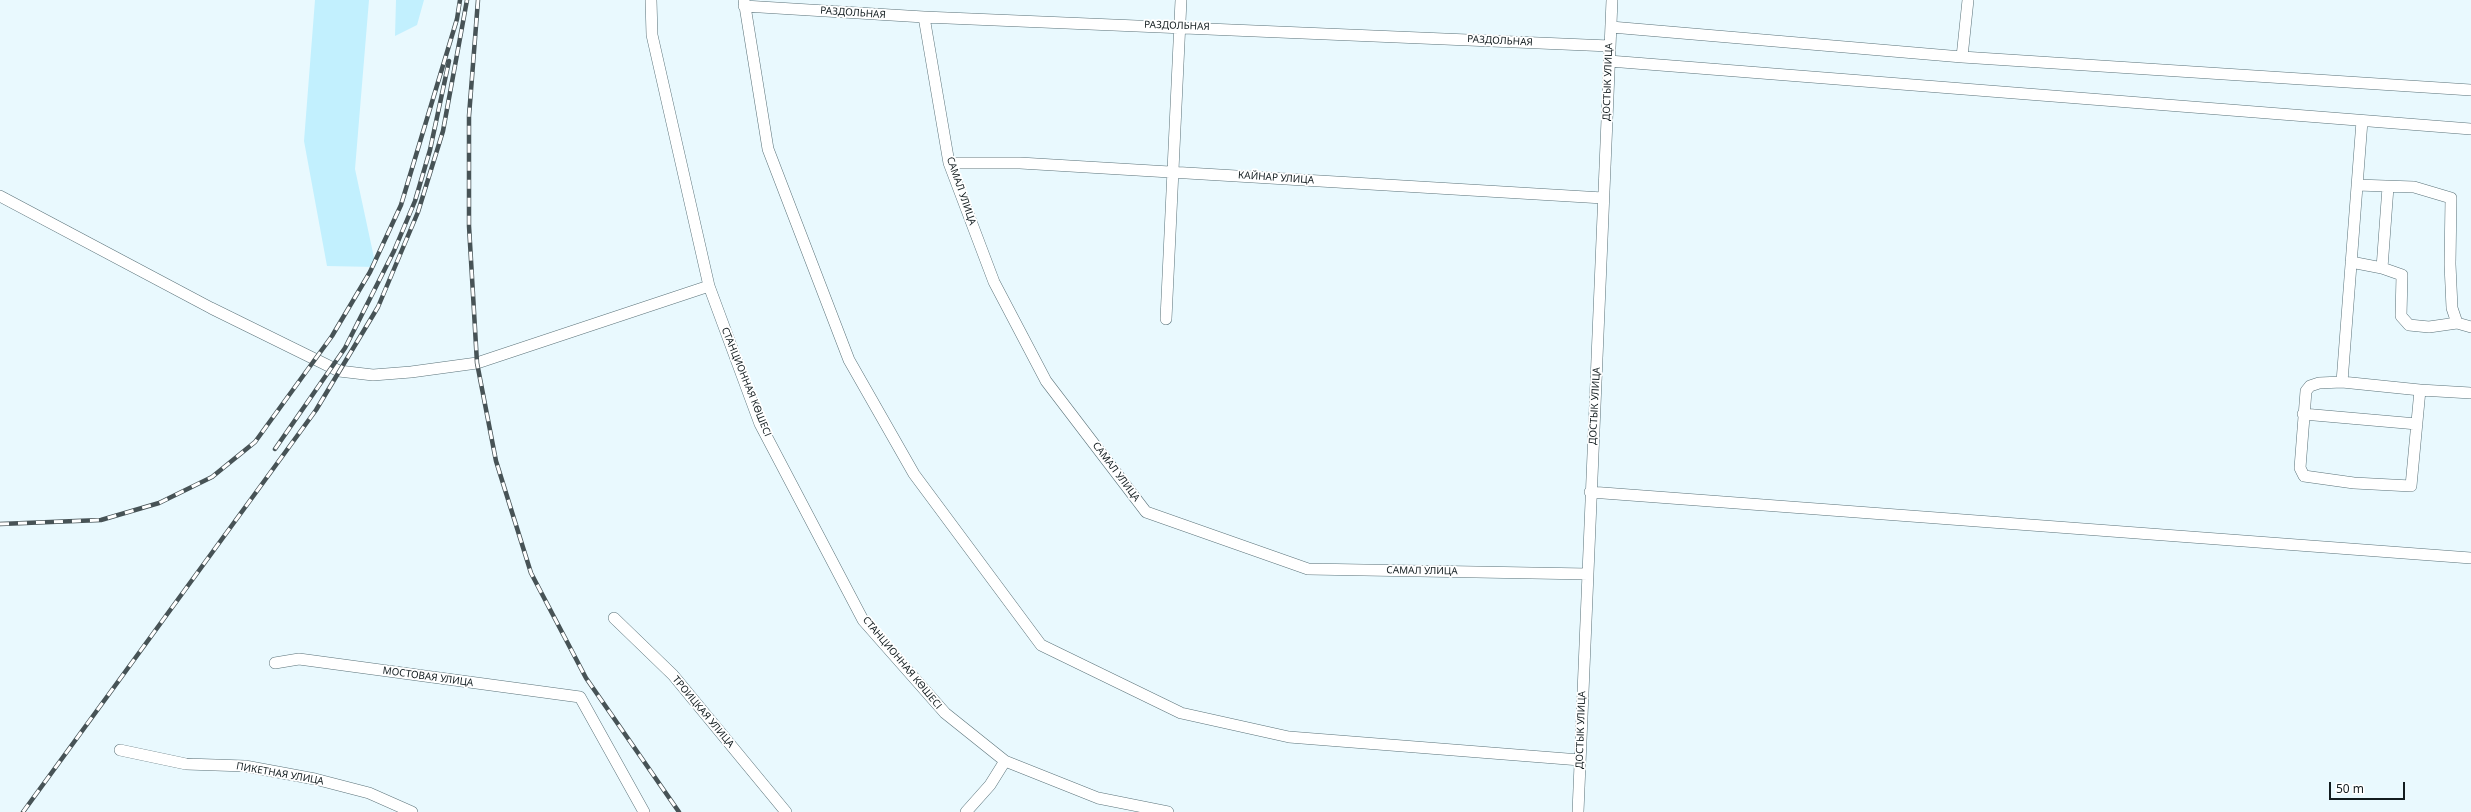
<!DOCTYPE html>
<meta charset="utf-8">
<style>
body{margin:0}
#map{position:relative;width:2471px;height:812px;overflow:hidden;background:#e9f9fe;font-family:"Noto Sans",sans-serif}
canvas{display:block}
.scale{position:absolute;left:2329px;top:782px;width:76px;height:18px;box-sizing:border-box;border:2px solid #121c1f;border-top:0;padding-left:5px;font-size:12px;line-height:14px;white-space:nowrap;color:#121c1f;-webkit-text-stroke:3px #fff;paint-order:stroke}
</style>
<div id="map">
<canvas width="2471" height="812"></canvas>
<div class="scale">50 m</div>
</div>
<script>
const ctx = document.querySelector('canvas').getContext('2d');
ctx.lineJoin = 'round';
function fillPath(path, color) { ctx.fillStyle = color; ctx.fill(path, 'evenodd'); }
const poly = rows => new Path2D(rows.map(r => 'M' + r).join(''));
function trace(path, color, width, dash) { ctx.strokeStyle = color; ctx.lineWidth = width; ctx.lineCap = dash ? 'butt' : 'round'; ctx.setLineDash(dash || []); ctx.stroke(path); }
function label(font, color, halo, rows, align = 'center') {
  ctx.font = font + ' "Noto Sans",sans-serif'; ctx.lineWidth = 3.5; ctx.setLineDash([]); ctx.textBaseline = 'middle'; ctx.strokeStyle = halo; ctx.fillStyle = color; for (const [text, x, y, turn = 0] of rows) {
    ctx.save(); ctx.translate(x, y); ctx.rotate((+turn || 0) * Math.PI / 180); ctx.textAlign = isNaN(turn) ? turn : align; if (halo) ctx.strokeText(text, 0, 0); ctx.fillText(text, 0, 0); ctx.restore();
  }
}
fillPath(poly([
 [315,0,369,0,355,169,376,267,327,266,304,141],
 [396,0,424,0,417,25,395,36]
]), '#c2f0fe');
const minor = poly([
 [651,0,652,35,709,286,760,424,863,620,945,713,1005,761,1098,798,1168,812],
 [744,0,768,149,849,360,914,474,1041,645,1181,713,1289,737,1580,760],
 [744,6,924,17,1610,46],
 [924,17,949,163,994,282,1046,381,1146,512,1308,569,1588,574],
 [1611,27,1962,57,2471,90],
 [1962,57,1968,0],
 [1609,61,2471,129],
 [949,163,1020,163,1603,198],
 [2357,185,2414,187,2451,198,2450,264,2452,308,2457,323,2471,327],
 [0,196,211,308,339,371,373,375,411,372,477,363,709,286],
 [2351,262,2382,268,2402,275,2401,316,2409,325,2429,327,2457,323],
 [2382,268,2388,187],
 [1166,319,1181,0],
 [2342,382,2420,390,2411,486,2354,483,2304,476,2300,468,2306,391,2310,386,2319,383,2342,382],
 [2342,382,2362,121],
 [2420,390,2471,393],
 [2303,414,2417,424],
 [1590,492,2471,558],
 [614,618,673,675,786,812],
 [275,663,299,659,580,697,644,812],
 [120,750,186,764,245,766,315,779,369,793,412,812],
 [966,812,990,785,1005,761],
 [1578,812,1612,0]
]);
trace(minor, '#5a7279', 12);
trace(minor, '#fff', 11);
const rail = poly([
 [478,0,469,116,469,226,477,363,496,461,531,573,586,678,679,812],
 [275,449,345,348,394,251,415,201,430,150,449,61],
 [0,524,101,520,159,503,212,477,255,442,332,336,370,272,401,205,457,19,460,0],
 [23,812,316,410,378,307,418,212,443,131,467,0]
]);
trace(rail, '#475356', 4.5);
trace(rail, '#fff', 3, [9]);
label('10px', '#121c1f', '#fff', [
 ["РАЗДОЛЬНАЯ",853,13,4],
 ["РАЗДОЛЬНАЯ",1177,26,2],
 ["РАЗДОЛЬНАЯ",1500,41,3],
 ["ДОСТЫК УЛИЦА",1608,82,-88],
 ["КАЙНАР УЛИЦА",1276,178,4],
 ["САМАЛ УЛИЦА",961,191,71],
 ["СТАНЦИОННАЯ КӨШЕСІ",746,382,68],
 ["ДОСТЫК УЛИЦА",1595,406,-87],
 ["САМАЛ УЛИЦА",1116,472,53],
 ["САМАЛ УЛИЦА",1422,571,1],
 ["СТАНЦИОННАЯ КӨШЕСІ",902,663,50],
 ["МОСТОВАЯ УЛИЦА",428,677,8],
 ["ТРОИЦКАЯ УЛИЦА",703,712,50],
 ["ДОСТЫК УЛИЦА",1581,730,-88],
 ["ПИКЕТНАЯ УЛИЦА",280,774,10]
]);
</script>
